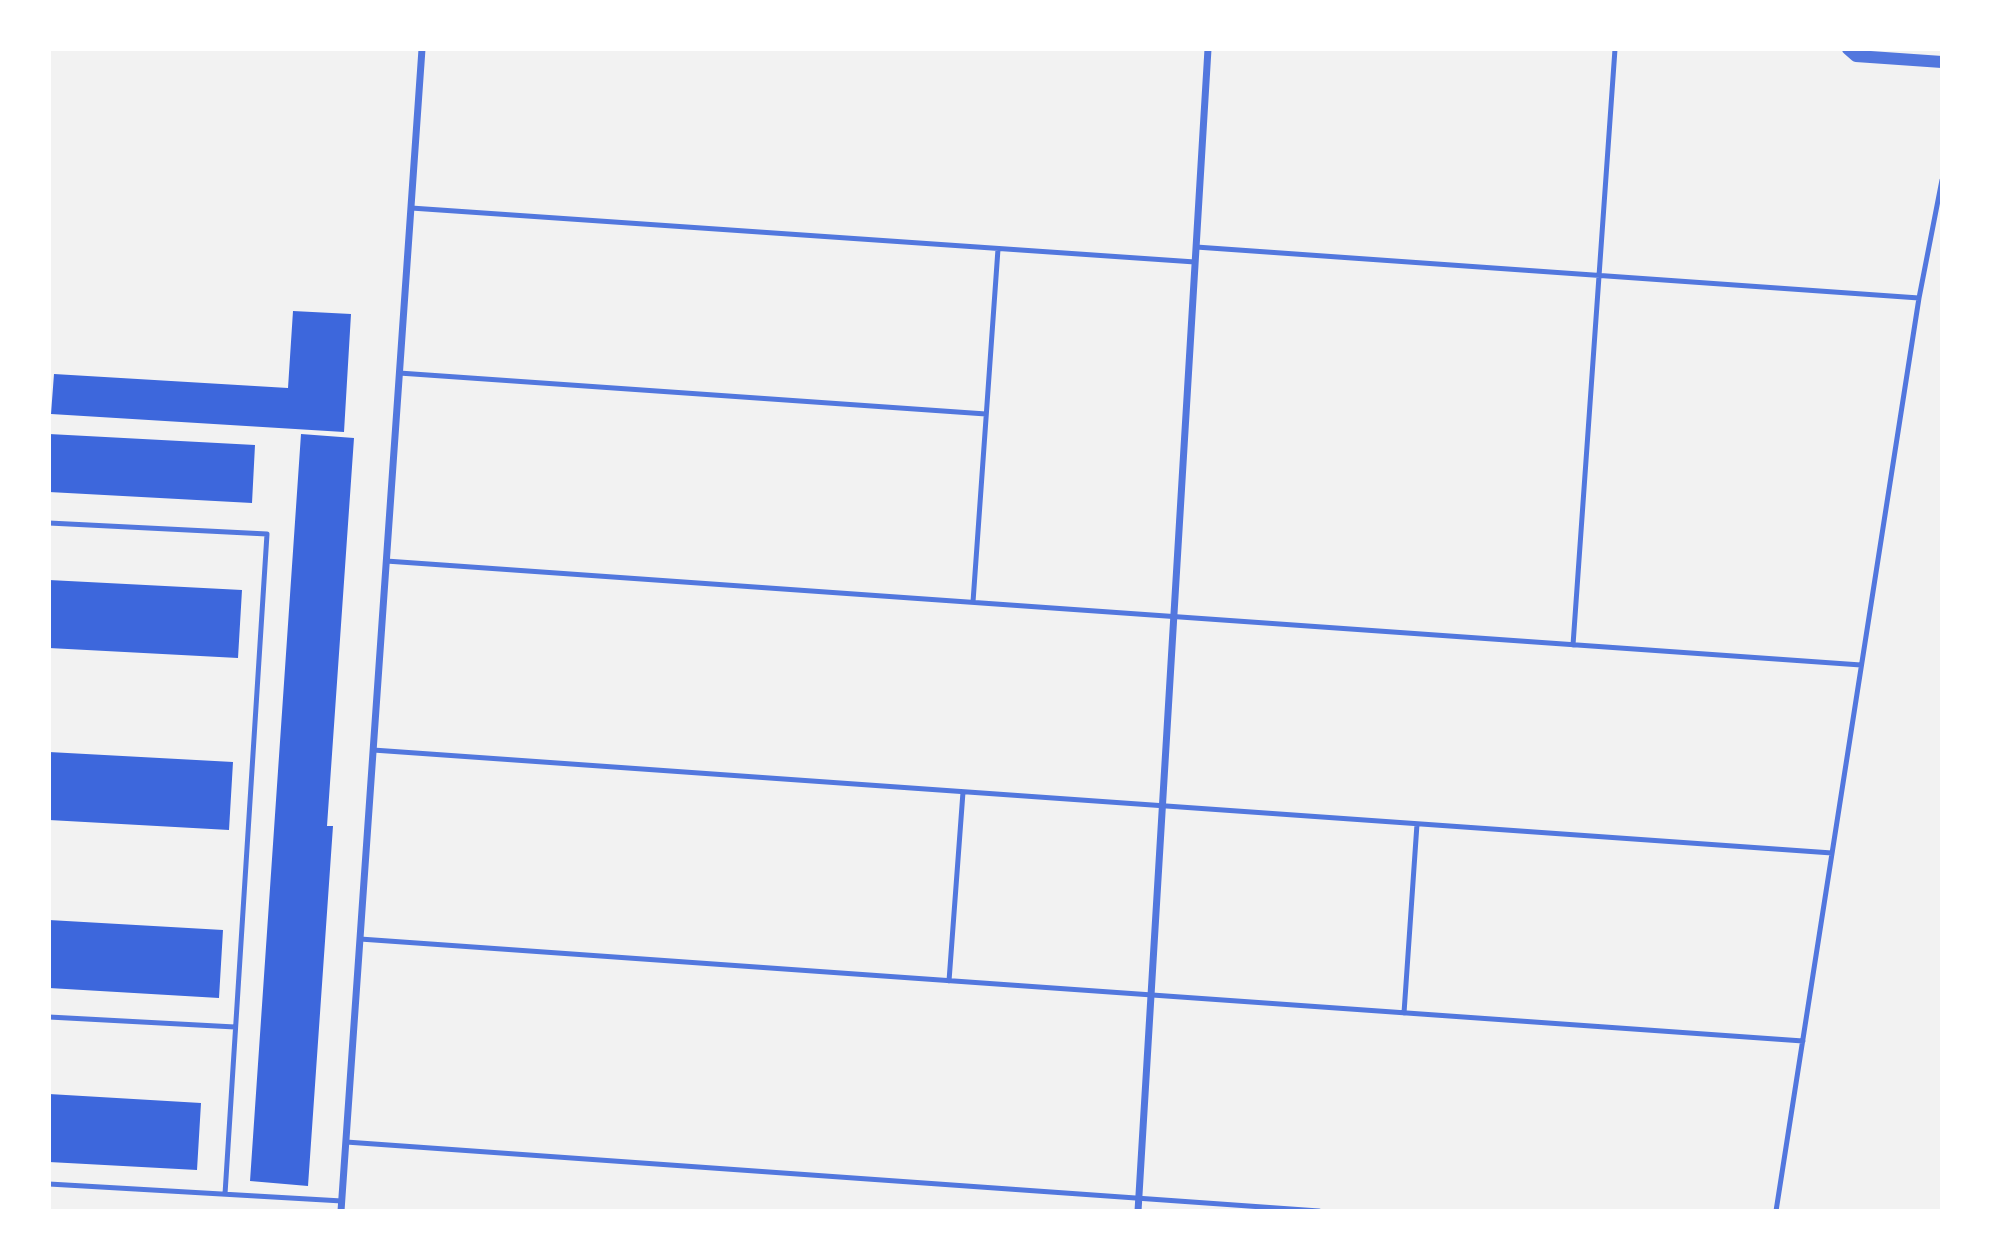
<!DOCTYPE html>
<style>
body{margin:0}
#map{position:relative;width:1991px;height:1260px;overflow:hidden;background:#f2f2f2;font-family:"Crimson Pro",serif}
canvas{display:block}
.frame{position:absolute;inset:0;border:51px solid #fff;pointer-events:none}
</style>
<div id="map">
<canvas width="1991" height="1260"></canvas>
<div class="frame"></div>
</div>
<script>
const ctx = document.querySelector('canvas').getContext('2d');
ctx.lineJoin = 'round';
function fillPath(path, color) { ctx.fillStyle = color; ctx.fill(path, 'evenodd'); }
const poly = rows => new Path2D(rows.map(r => 'M' + r).join(''));
function trace(path, color, width, dash) { ctx.strokeStyle = color; ctx.lineWidth = width; ctx.lineCap = dash ? 'butt' : 'round'; ctx.setLineDash(dash || []); ctx.stroke(path); }
fillPath(poly([
 [293,311,351,314,344,432,51,414,54,374,288,388],
 [49,434,255,445,252,503,49,492],
 [301,434,354,438,327,826,333,826,308,1186,250,1181],
 [49,580,242,590,238,658,49,648],
 [49,752,233,762,229,830,49,820],
 [49,920,223,930,219,998,49,988],
 [49,1094,201,1103,197,1170,49,1162]
]), '#3d67dc');
trace(poly([
 [411,208,1195,262],
 [1196,247,1919,298],
 [399,373,986,414],
 [49,523,267,534,225,1194],
 [386,561,1861,665],
 [973,602,998,249],
 [1573,645,1615,49],
 [373,750,1832,853],
 [360,939,1803,1041],
 [949,981,963,792],
 [1404,1013,1417,824],
 [49,1017,235,1027],
 [346,1142,1319,1211],
 [49,1184,342,1201],
 [1776,1211,1919,298,1942,180]
]), '#5277de', 5);
trace(poly([
 [341,1211,422,49],
 [1138,1211,1208,49]
]), '#5277de', 7);
trace(poly([
 [1848,49,1856,56,1942,62]
]), '#5277de', 12);
</script>
